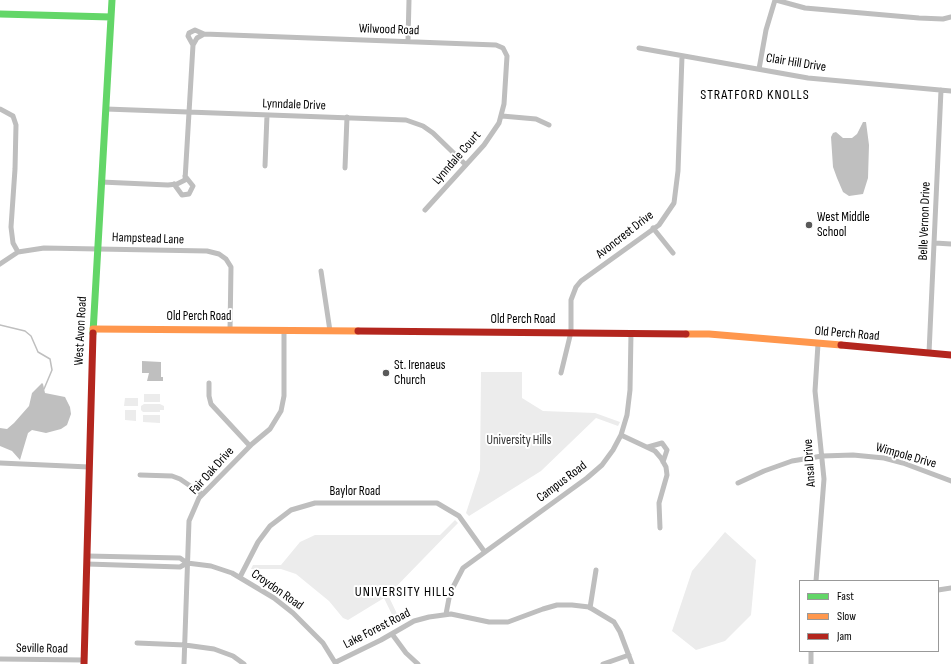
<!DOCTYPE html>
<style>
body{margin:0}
#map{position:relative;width:951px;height:664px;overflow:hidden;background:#fff;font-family:"Sofia Sans Condensed",sans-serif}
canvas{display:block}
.legend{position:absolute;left:799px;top:580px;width:140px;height:72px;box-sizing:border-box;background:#fff;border:1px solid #999;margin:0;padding:5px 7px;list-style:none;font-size:12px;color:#000}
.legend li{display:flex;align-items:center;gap:8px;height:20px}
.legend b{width:20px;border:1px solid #999}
</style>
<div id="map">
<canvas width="951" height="664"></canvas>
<ul class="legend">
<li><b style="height:5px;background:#63d668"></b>Fast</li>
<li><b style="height:5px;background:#ff974d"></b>Slow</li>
<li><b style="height:5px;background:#b3261e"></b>Jam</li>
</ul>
</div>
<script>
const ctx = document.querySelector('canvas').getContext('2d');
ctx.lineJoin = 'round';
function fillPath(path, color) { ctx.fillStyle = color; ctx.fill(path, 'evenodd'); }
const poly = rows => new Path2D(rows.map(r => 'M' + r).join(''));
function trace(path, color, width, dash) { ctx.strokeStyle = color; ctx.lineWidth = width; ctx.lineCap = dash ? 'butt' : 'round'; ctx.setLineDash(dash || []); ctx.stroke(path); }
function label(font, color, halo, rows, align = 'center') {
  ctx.font = font + ' "Sofia Sans Condensed",sans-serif'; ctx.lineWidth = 4; ctx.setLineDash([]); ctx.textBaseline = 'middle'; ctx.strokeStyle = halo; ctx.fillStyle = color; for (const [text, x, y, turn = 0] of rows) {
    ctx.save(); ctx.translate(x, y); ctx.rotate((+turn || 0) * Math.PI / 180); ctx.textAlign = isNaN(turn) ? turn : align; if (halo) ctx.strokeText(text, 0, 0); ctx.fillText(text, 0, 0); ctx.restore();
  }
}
fillPath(poly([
 [481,372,522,372,522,398,543,411,595,413,620,422,618,426,596,418,541,471,469,516,466,513,480,470],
 [144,394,160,394,160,402,144,402],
 [125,398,138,398,138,406,124,406],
 [144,404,160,404,164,406,164,410,160,410,160,412,143,412,141,410,141,406],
 [125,410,136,410,136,421,125,420],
 [143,415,160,415,160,423,143,422],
 [455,520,458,523,388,595,400,620,396,623,384,598,348,620,343,618,329,601,296,574,281,569,251,569,253,565,281,565,300,542,315,535,440,535],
 [725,532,756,560,751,615,725,641,696,650,672,631,692,571]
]), '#ececec');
fillPath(poly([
 [863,122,866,122,869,145,868,178,863,194,849,196,843,192,837,178,833,167,831,137,833,133,836,132,843,138,852,138,857,134],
 [142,361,161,362,161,377,163,377,163,381,147,381,149,373,142,373],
 [42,383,43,384,45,393,65,397,70,407,71,414,67,425,61,429,46,433,32,430,28,433,20,460,12,451,0,446,0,428,7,429,14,423,29,406,32,393]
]), '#bfbfbf');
trace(poly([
 [0,325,25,331,31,336,38,352,50,359,52,370,44,389]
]), '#bfbfbf', 1.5);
trace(poly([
 [776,0,805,8,919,18,943,19,951,17],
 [408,41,409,0],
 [193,45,188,36,189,33,195,30,204,34],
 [639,48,808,78,951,91],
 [759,69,766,30,775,0],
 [0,109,13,116,16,125,15,169,11,227,13,243,18,252],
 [106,109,406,120,423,126,433,133,466,165],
 [502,116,536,119,549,125],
 [265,166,267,115],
 [345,168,347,117],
 [101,182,168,185,177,184,185,180,193,45,197,38,204,34,496,45,503,48,507,56,504,104,499,123,484,145,425,210],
 [174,184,182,195,189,194,193,186,185,176],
 [653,228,673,253],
 [935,243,951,244],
 [0,264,18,252,44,248,207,251,219,254,226,259,231,267,230,330],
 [321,271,330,331],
 [929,353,941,90],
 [561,373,571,332,571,300,576,287,581,281,659,225,674,203,678,171,682,56],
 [209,383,209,396,211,404,250,446],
 [621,435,655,451,661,458,666,467,667,475,659,503,660,528],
 [648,447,662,443,667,450,663,462],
 [0,463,89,467],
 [140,475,172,476,180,479,202,494],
 [738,483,764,471,792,461,822,456,853,455,884,458,903,463,951,481],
 [87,556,180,558,187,563,211,566,232,573,274,598,293,613,323,643,336,664],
 [87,564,180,567,187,563],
 [240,577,258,542,270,526,291,510,315,503,437,503,459,516,484,551],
 [816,581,824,479,815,391,818,344],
 [938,590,951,588],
 [590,608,596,570],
 [446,614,450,593,463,568,587,478,602,465,613,450,621,435,627,415,630,390,631,333],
 [392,634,406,653,418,664],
 [137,643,185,645,214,649,233,656,244,664],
 [0,659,84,660],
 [336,662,381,640,414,621,429,617,451,614,489,622,508,622,543,609,557,605,572,605,589,607,614,622,620,632,632,664],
 [184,664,189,521,199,498,252,444,270,429,281,411,284,396,284,330],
 [603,664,629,655],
 [811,664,811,651]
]), '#bebebe', 5);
trace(poly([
 [0,14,111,17],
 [93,333,112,0]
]), '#63d668', 7);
trace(poly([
 [93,329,358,331],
 [686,334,709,334,841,345]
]), '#ff974d', 7);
trace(poly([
 [358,331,686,334],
 [841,345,951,355],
 [84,664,93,333]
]), '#b3261e', 7);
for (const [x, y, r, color] of [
 [809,225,4,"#595959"],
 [386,373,4,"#595959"]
]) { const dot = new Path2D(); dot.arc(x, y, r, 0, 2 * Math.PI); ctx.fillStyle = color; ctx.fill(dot); trace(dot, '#fff', 1.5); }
label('13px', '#000', '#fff', [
 ["Wilwood Road",389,30,2],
 ["Clair Hill Drive",796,63,9],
 ["Lynndale Drive",294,105,2],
 ["Lynndale Court",457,158,-49],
 ["Belle Vernon Drive",925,221,-88],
 ["Avoncrest Drive",625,235,-38],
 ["Hampstead Lane",148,239,2],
 ["Old Perch Road",199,317],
 ["Old Perch Road",523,320],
 ["West Avon Road",81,331,-87],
 ["Old Perch Road",847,334,5],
 ["Wimpole Drive",906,456,16],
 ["Ansal Drive",810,463,-94],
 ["Fair Oak Drive",212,471,-48],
 ["Campus Road",562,482,-37],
 ["Baylor Road",355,492],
 ["Croydon Road",277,590,35],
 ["Lake Forest Road",377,629,-27],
 ["Seville Road",42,649,1]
]);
label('13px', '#000', '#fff', [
 ["West Middle",817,218],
 ["School",817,233],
 ["St. Irenaeus",394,366],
 ["Church",394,381]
], 'left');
label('13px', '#333', '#fff', [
 ["University Hills",519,441]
]);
ctx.letterSpacing = '1px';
label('14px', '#000', '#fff', [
 ["STRATFORD KNOLLS",755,95],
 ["UNIVERSITY HILLS",405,592]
]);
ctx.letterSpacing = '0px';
</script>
